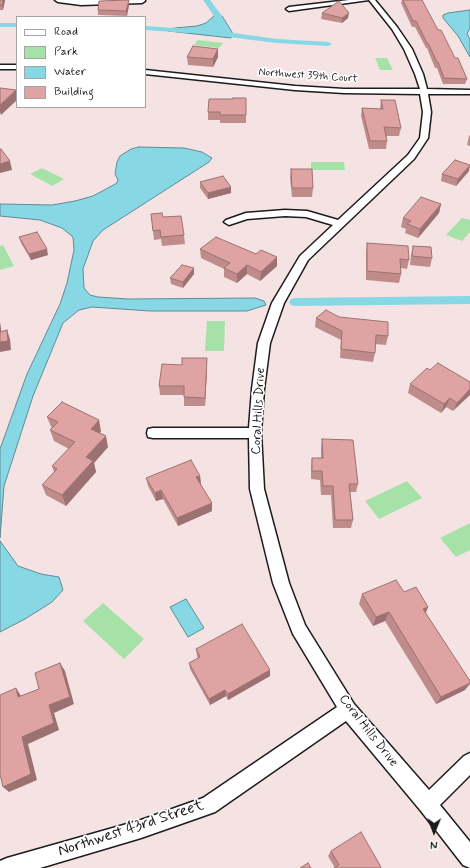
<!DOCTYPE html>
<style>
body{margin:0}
#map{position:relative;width:470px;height:868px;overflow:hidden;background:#f5e3e3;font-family:Mynerve,sans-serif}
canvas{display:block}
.legend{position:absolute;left:16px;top:16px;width:130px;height:92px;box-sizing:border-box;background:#fff;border:1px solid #a4a4a4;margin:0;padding:5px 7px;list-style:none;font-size:12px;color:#1c1c1c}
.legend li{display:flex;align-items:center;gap:8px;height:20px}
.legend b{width:20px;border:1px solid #a4a4a4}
.north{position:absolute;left:414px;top:812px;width:40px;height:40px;-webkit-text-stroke:3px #fff;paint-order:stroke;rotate:181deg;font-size:11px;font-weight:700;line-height:16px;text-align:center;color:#1c1c1c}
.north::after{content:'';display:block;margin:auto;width:14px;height:18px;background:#1c1c1c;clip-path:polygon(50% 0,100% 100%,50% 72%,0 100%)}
</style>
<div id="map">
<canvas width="470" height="868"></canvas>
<ul class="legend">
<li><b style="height:5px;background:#fff"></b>Road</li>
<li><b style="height:11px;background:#a6e2a8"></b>Park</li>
<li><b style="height:11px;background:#88d7e5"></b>Water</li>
<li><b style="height:11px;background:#dea3a2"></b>Building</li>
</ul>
<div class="north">N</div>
</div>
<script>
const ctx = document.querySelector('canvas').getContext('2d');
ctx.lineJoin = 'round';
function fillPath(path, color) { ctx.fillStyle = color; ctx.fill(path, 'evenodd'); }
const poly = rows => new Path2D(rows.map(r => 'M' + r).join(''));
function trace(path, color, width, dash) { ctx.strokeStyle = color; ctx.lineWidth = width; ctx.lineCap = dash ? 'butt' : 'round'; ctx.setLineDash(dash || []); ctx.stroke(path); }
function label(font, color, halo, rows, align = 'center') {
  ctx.font = font + ' Mynerve,sans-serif'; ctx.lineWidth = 3.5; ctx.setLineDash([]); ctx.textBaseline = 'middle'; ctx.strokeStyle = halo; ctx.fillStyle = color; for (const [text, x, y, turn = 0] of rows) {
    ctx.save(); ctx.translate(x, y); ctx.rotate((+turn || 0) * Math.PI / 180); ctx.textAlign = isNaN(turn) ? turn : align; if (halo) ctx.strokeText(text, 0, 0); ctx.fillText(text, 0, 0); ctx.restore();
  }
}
fillPath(poly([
 [198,40,223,43,219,48,194,45],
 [375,58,387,58,393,70,380,70],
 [311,162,344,162,345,170,311,170],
 [42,168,64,179,52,186,30,174],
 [462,218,470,220,470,232,462,241,446,235],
 [3,245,14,266,0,270,0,246],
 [207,321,225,321,224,351,205,351],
 [407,481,422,498,379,519,365,501],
 [470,523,470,550,456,557,440,538],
 [103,603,144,639,124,659,83,621]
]), '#a6e2a8');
const water = poly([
 [470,10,470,28,467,34,470,39,470,57,458,36,443,18,443,15,448,13,470,10],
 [214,16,222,16,232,32,233,36,231,38,168,31,169,29,175,28,197,26,206,23,214,16],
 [139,147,184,148,202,152,212,158,209,162,103,230,93,241,83,269,84,288,90,295,98,297,128,299,255,298,264,301,266,305,247,311,150,311,92,307,79,310,63,323,33,396,4,486,0,538,0,449,27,374,60,304,67,283,74,250,73,237,62,228,40,220,0,216,0,204,52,205,75,201,93,196,117,183,118,180,115,174,117,162,120,156,131,149,139,147],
 [0,541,18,566,41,574,59,577,63,590,52,602,25,619,0,632,0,541],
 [186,599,204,628,188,637,170,607,186,599]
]);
fillPath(water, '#88d7e5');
trace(water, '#5d8c95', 1);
fillPath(poly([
 [203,0,210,0,222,16,223,24,219,31,277,39,328,42,332,44,328,46,277,43,212,35,211,33,215,24,214,16,203,0],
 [0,23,17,23,17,27,0,27,0,23],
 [145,26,188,29,192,31,188,33,145,30,145,26],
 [470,296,470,304,295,306,291,305,289,302,291,299,295,298,470,296]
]), '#88d7e5');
const minor = poly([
 [55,0,145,0,145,1,142,3,81,5,58,2,55,0],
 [349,0,375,0,397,27,412,49,423,74,427,89,470,90,470,94,428,94,431,112,428,138,414,159,308,260,284,303,270,343,264,389,261,433,264,489,289,583,305,625,354,704,429,790,464,756,470,753,470,775,440,805,470,842,470,868,463,865,421,811,346,721,215,812,141,838,40,868,0,868,0,861,7,858,141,820,203,798,337,707,293,634,273,583,250,489,249,438,153,438,148,437,147,433,148,429,153,428,249,428,252,389,258,343,272,303,300,256,333,225,306,217,285,216,247,219,229,225,224,222,226,220,246,213,285,210,307,211,338,220,408,155,420,138,423,112,420,94,344,93,295,90,145,74,145,70,295,86,344,89,420,89,415,74,404,49,392,29,369,0,289,11,286,9,289,7,349,0],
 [0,65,17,65,17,69,0,69,0,65]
]);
trace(minor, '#1c1c1c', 3);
fillPath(minor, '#fff');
fillPath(poly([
 [0,0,5,0,3,10,0,10],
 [402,0,403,0,438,30,467,79,465,84,443,84,437,68,435,68,427,48,426,48,415,27,412,27,401,3],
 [129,5,127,16,98,15,98,10],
 [322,13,348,18,342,23,321,19],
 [218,49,218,57,213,67,188,65,187,57],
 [246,98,246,123,220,123,220,120,208,120,208,112,233,99],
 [381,100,401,128,399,136,386,136,387,141,386,149,369,149,361,116,362,108,380,109],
 [470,135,470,146,467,145,469,136],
 [291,169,313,188,312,197,292,197,290,178],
 [469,171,456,186,441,181,442,174],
 [200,182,231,193,208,199,200,188],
 [441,204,439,213,418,238,405,233,406,229,401,227,403,218],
 [151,214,163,217,184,235,185,244,162,246,161,239,154,240],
 [19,237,48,255,31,260,21,243],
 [367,243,409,260,407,269,401,268,401,274,399,283,366,280,366,252],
 [413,246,432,258,430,267,410,265,411,255],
 [200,249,277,266,260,281,247,274,237,283,224,277,224,269,201,258],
 [194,268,194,274,183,288,171,284,170,278],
 [339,317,388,336,386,345,375,344,375,353,373,362,340,358,341,340,315,327,316,318],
 [207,367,205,406,184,406,184,395,160,395,159,386],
 [430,370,470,382,453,411,446,407,441,413,408,393,410,384],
 [47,417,101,431,100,433,108,447,94,463,96,472,66,506,46,495,42,485,54,472,52,466,69,449,54,441,50,430,52,429],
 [322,439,358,484,356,492,350,492,353,520,351,528,333,528,331,495,321,495,320,480,311,479,311,466,312,458,321,458,321,448],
 [200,476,201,484,212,511,178,526,163,499,156,501,148,486,146,478],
 [404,592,428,607,426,613,465,690,436,704,385,621,373,626,359,604,362,594],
 [196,649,270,670,270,676,228,700,226,696,210,705,190,669,189,663,198,658,197,656],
 [331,851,380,868,335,868,328,856]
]), '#bf8c8b');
fillPath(poly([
 [3,0,5,0,3,10,2,5],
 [129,0,129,5,127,16,126,11],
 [349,13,348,18,342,23,342,18],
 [218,49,218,57,213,67,213,59],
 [16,90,17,95,17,100,1,115,0,112,0,105],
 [10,161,12,170,0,173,0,164],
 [470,165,469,171,456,186,458,179],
 [231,187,231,193,208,199,208,193],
 [441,204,439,213,418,238,420,229],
 [47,249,48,255,31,260,29,254],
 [277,257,277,266,260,281,261,272],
 [247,265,247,274,237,283,237,274],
 [194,268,194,274,183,288,183,282],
 [0,322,3,341,0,334],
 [7,330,10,339,11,350,0,352,0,342],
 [207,358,207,367,205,406,205,398],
 [470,389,470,395,453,411,457,403],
 [450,398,446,407,441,413,444,404],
 [99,420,101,431,94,440,91,429],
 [106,436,108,447,94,463,96,472,66,506,62,495,86,457],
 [200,476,201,484,196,477],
 [161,490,163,499,156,501,155,493],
 [212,503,212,511,178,526,177,518],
 [428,607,424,616,423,609],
 [389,612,385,621,373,626,376,617],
 [60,663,65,671,74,704,54,713,59,730,28,744,37,780,9,792,3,787,22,737,49,705],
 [270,670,270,676,228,700,228,694],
 [470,683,470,684,465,690,436,704,441,697],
 [16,688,21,696,18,697],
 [225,690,226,696,210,705,209,699]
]), '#9b7271');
const building = poly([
 [0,0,3,0,2,5,0,5,0,0],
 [129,0,126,11,98,10,99,1,129,0],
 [403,0,422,0,438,30,441,30,455,58,458,58,467,79,444,78,438,62,437,62,428,43,427,43,416,21,413,21,403,0],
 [339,1,349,13,342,18,322,13,339,1],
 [193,46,218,49,213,59,187,57,193,46],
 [0,88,16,90,0,105,0,88],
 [233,98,246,98,246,115,220,115,220,112,208,112,209,99,233,99,233,98],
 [381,100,395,100,401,128,384,127,387,141,370,141,362,108,383,109,381,100],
 [1,149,10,161,0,164,0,150,1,149],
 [455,160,470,165,458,179,442,174,455,160],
 [291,169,312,169,313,188,292,188,291,169],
 [223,176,231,187,208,193,200,182,223,176],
 [421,197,441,204,420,229,407,224,411,221,403,218,421,197],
 [162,213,163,217,181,216,184,235,161,237,160,230,153,231,151,214,162,213],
 [37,232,47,249,29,254,19,237,37,232],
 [216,237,256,254,261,250,277,257,261,272,247,265,237,274,224,268,230,263,200,249,216,237],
 [367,243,408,246,409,260,400,259,401,274,367,271,367,243],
 [413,246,431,247,432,258,412,256,413,246],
 [182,265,194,268,183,282,170,278,182,265],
 [326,310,339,317,388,322,388,336,376,335,375,353,341,349,342,331,316,318,326,310],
 [7,330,8,341,0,342,0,332,7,330],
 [182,358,207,358,205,398,184,397,184,386,159,386,162,364,182,365,182,358],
 [438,363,470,382,470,389,457,403,450,398,444,404,410,384,427,368,430,370,438,363],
 [62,402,99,420,91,429,106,436,86,457,93,461,62,495,42,485,57,469,52,466,75,442,50,430,58,422,47,417,62,402],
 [322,439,353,440,358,484,349,484,353,520,335,520,333,486,323,486,322,471,312,471,312,458,323,458,322,439],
 [191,460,200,476,196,477,212,503,177,518,161,490,155,493,146,478,191,460],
 [396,580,404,592,416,587,428,607,423,609,470,681,470,683,441,697,389,612,376,617,362,594,396,580],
 [242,624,270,670,228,694,225,690,209,699,189,663,200,657,196,649,242,624],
 [60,663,70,697,49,705,54,723,22,737,31,774,3,787,0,774,0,695,16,688,18,697,39,689,35,673,60,663],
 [361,832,381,867,380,868,334,868,339,865,331,851,361,832],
 [308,863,311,868,300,868,308,863]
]);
fillPath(building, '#dea3a2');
trace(building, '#9b7271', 1);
label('11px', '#1c1c1c', '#fff', [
 ["Northwest 39th Court",308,76,4]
]);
label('13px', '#1c1c1c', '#fff', [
 ["Coral Hills Drive",259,411,-87],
 ["Coral Hills Drive",368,731,52]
]);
label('16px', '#1c1c1c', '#fff', [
 ["Northwest 43rd Street",131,829,-18]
]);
</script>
